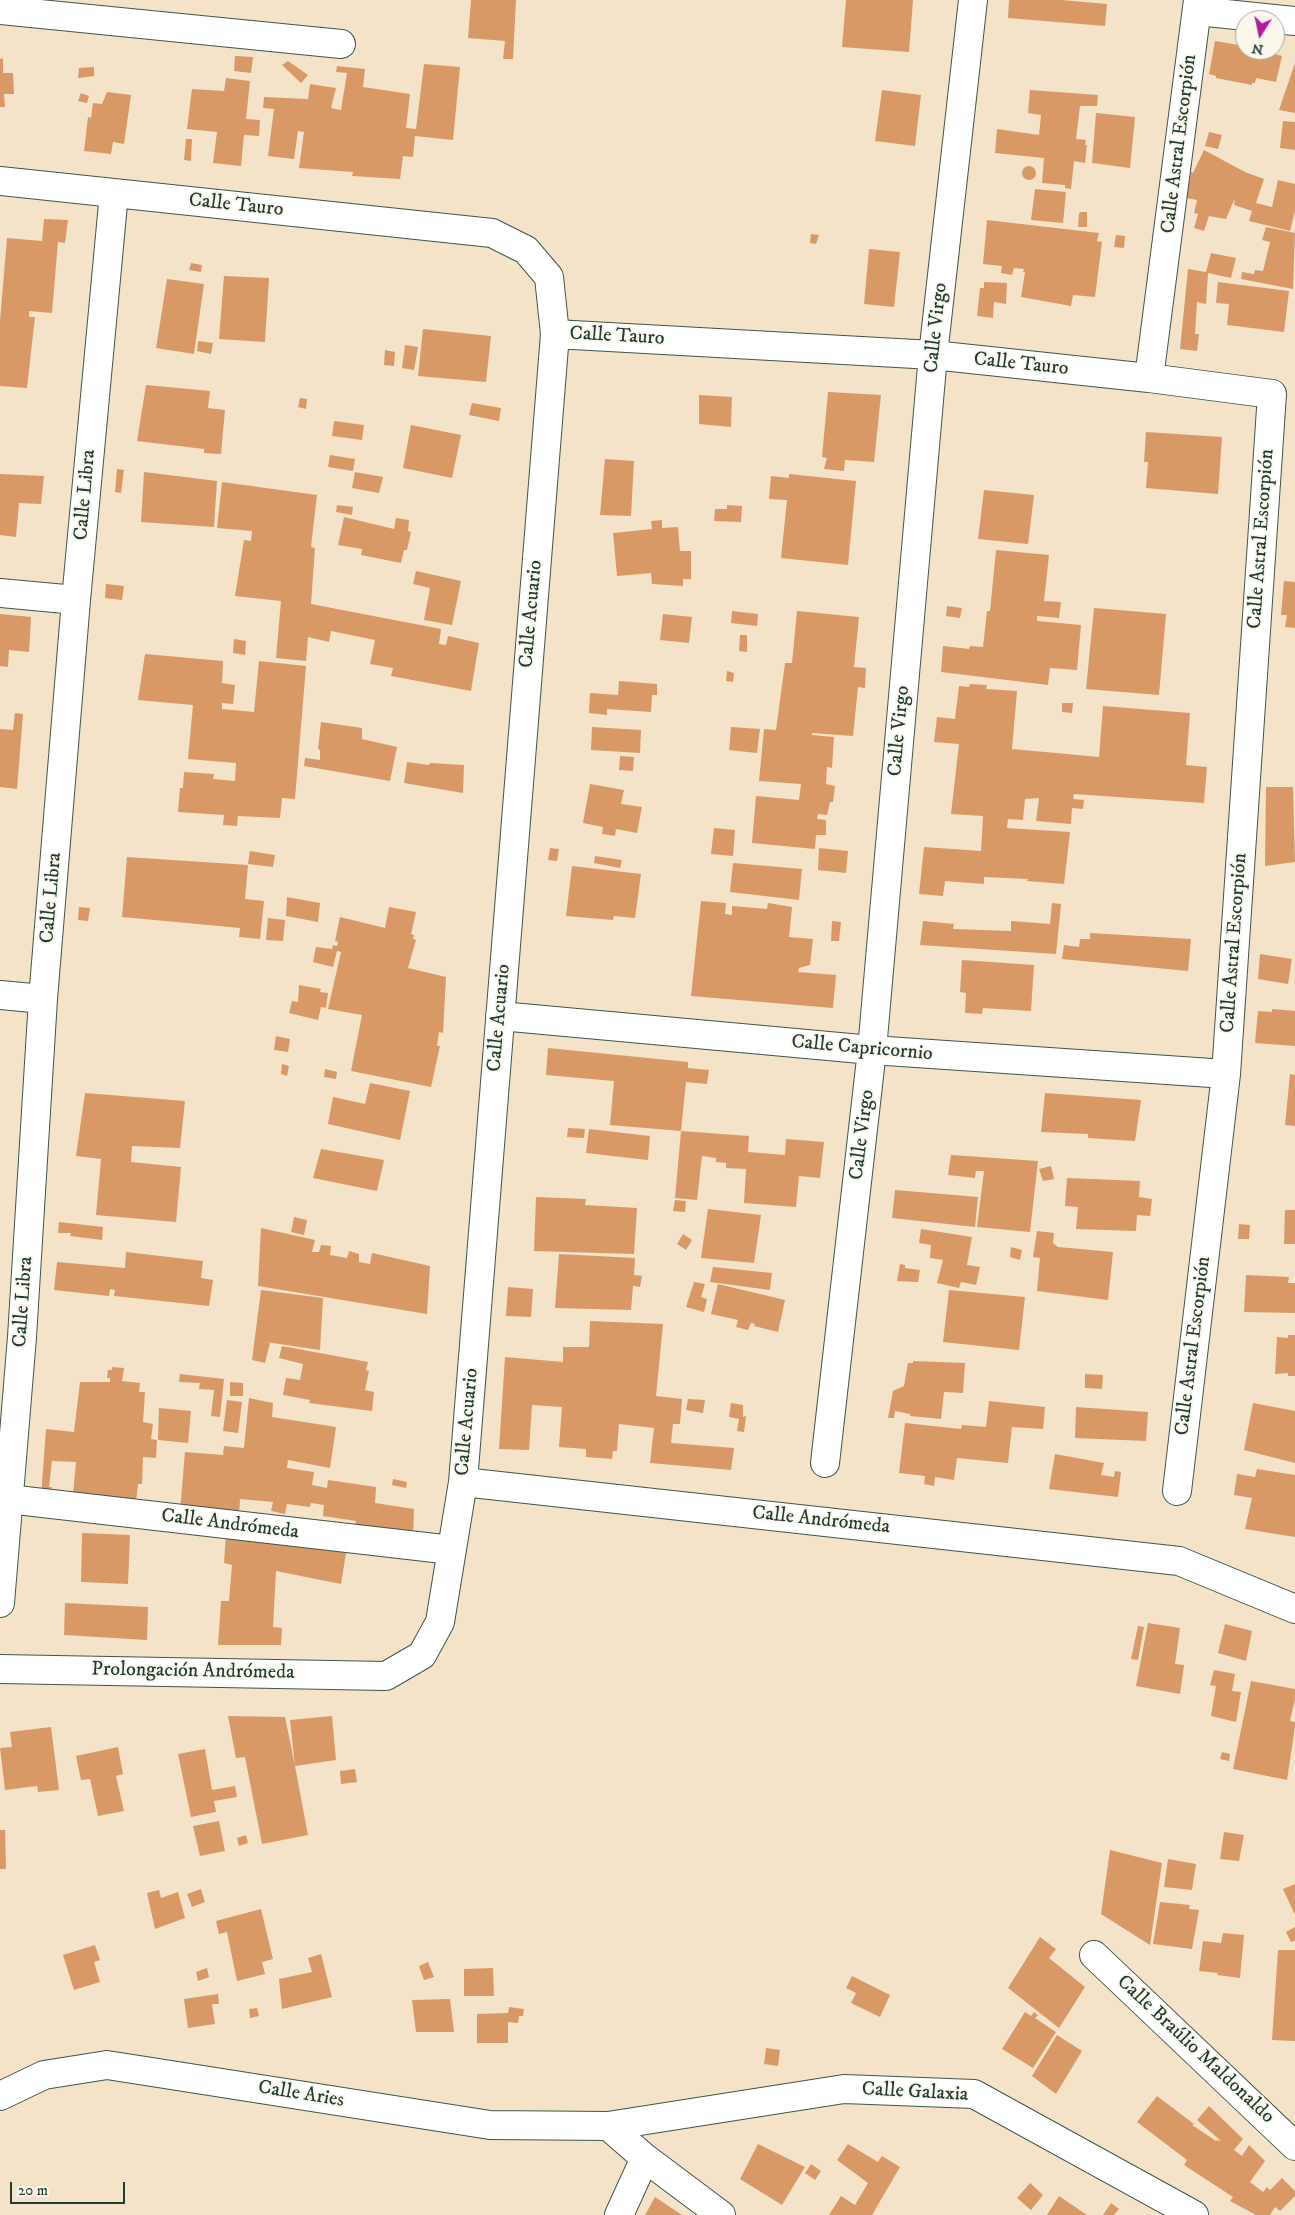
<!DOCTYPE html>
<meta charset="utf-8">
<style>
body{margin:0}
#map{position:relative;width:1295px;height:2215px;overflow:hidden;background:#f4e3c9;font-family:"IM FELL DW Pica",serif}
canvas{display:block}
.north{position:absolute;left:1235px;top:10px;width:50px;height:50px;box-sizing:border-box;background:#fbf7ec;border:1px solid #a3ada2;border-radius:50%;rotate:190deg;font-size:14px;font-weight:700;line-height:20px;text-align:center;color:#1f3d34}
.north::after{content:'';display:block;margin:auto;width:18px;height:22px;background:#b5179e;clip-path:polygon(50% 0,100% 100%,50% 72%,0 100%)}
.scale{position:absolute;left:10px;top:2182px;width:115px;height:22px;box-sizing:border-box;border:2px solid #1f3d34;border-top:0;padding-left:6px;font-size:15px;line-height:18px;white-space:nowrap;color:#1f3d34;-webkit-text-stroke:4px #fbf7ec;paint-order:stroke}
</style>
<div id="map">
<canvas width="1295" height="2215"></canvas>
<div class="north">N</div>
<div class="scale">20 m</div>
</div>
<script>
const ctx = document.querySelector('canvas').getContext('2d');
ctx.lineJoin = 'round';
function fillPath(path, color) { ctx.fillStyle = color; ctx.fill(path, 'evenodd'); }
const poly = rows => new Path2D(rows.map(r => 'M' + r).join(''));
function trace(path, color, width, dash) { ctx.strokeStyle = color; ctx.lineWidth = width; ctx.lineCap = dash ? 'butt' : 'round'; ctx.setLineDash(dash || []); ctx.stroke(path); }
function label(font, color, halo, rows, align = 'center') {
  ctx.font = font + ' "IM FELL DW Pica",serif'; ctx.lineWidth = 4; ctx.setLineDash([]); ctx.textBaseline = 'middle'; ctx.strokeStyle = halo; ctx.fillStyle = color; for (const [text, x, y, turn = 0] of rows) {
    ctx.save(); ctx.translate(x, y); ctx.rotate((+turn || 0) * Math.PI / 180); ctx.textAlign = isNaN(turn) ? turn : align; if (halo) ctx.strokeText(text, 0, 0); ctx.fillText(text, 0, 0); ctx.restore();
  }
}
fillPath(poly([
 [471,0,516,0,513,59,503,59,505,41,468,38],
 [846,0,913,0,909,52,842,47],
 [1009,0,1061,0,1107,4,1105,26,1008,18],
 [1215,41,1245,46,1245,50,1261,50,1282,56,1276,82,1256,78,1255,83,1252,83,1252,85,1216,78,1216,76,1209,74],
 [235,56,253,57,251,73,234,71],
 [3,58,3,73,13,73,14,94,4,94,5,107,0,107,0,59],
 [288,61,308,75,301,83,282,65],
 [1295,63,1295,113,1279,110],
 [424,64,460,67,453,140,415,136,413,157,403,156,400,179,352,176,353,172,299,168,304,132,298,131,294,159,268,156,274,109,263,108,264,97,308,99,310,84,336,88,331,108,341,110,347,73,336,72,337,66,365,69,363,87,410,94,406,128,416,129],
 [94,67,94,76,78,78,79,68],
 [226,78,250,81,246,119,260,120,259,136,244,135,241,166,213,163,217,132,187,129,192,89,224,91],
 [882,90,921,95,915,146,875,141],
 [1030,90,1098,95,1097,106,1080,106,1076,139,1086,140,1085,145,1087,145,1085,163,1074,161,1071,189,1065,188,1065,185,1042,183,1044,158,995,153,997,129,1039,135,1041,115,1028,113],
 [107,92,131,95,124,144,113,142,111,154,84,151,88,117,91,118,93,103,102,104],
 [81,93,89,96,87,103,78,101],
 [1096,113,1135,117,1130,168,1092,163],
 [1283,121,1295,122,1295,150,1280,148],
 [1209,132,1222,135,1218,149,1205,146],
 [186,139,192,139,191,161,184,160],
 [1204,150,1245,172,1264,179,1256,203,1272,207,1278,180,1295,184,1295,211,1290,231,1249,221,1252,211,1234,205,1235,198,1226,219,1209,216,1204,231,1194,228,1198,214,1194,213,1197,200,1186,198,1191,172,1193,173],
 '1022 173a7 7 0 1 1 14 0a7 7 0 1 1-14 0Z',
 [1035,189,1066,192,1063,223,1031,220],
 [1081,212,1087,212,1087,227,1078,227,1079,213],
 [44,219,68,220,65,243,58,242,52,313,29,311,29,317,35,317,27,388,0,386,0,321,7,238,42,241],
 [987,220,1099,233,1097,241,1102,242,1095,297,1073,295,1071,306,1021,297,1025,272,1023,272,1024,269,1014,268,1012,275,1001,273,1002,266,983,264],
 [1266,227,1295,233,1293,289,1241,279,1242,272,1254,274,1255,270,1263,271,1270,242,1262,240],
 [811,234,819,235,816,244,810,243],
 [1116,235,1125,236,1124,248,1114,247],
 [869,249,900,252,894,307,864,304],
 [1211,253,1236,258,1231,278,1208,273,1206,304,1197,302,1195,334,1199,334,1197,351,1180,349,1188,269,1206,272],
 [191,263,202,265,201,272,189,270],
 [224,276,269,278,265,342,219,339],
 [167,279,204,284,194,354,156,348],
 [984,282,1007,283,1006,304,994,302,993,318,977,316,980,288,984,288],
 [1218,282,1289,291,1284,332,1227,325,1229,304,1216,303],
 [423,329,491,336,486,382,418,376],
 [198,341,213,343,211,354,197,351],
 [405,345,418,347,414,370,402,368],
 [385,350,395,352,394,366,384,365],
 [146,385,210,391,208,408,225,410,221,454,204,453,204,449,137,441],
 [828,392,881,395,874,462,845,460,844,471,824,469,827,458,822,457],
 [699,395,732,397,731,427,699,424],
 [300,398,307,399,306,409,298,407],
 [472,403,501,408,499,421,469,415],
 [334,421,364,425,362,440,332,436],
 [411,425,461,435,452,478,403,468],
 [1146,432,1222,437,1218,494,1146,488,1148,462,1144,462],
 [330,455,355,459,353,471,328,467],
 [605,459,634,461,631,516,600,515],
 [117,469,124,470,121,493,115,492],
 [144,472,217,481,214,527,141,522],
 [355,472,383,477,379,493,352,488],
 [0,474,44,476,41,504,19,503,16,537,0,535],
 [789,474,856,481,848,565,781,558,787,500,769,499,771,476,789,478],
 [222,482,317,495,311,547,315,548,311,604,441,629,439,644,446,645,448,636,479,643,471,691,391,676,393,668,370,664,375,640,331,631,329,642,308,637,306,661,276,658,281,601,235,596,244,540,251,541,252,531,217,528],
 [984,490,1034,495,1028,544,978,539],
 [337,505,353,507,352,515,336,512],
 [727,505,742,506,741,522,714,521,715,509,727,509],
 [344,517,394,529,396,518,409,520,408,531,411,532,407,550,404,550,401,563,361,555,362,549,338,545],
 [662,520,662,528,678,527,680,551,691,551,691,579,683,579,683,586,652,584,651,573,617,576,613,533,652,529,651,521],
 [996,550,1049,555,1044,601,1061,602,1059,618,1037,616,1037,621,1081,625,1077,670,1050,668,1048,685,941,672,943,646,969,649,970,646,983,647,987,611,990,611],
 [416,571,461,581,452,625,424,620,430,588,413,584],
 [1284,581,1295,582,1295,628,1285,627,1287,615,1281,615],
 [106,584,124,586,122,600,105,598],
 [947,606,962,608,960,618,946,616],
 [1094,608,1166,614,1159,695,1086,689],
 [732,611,758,614,757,626,731,623],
 [797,611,859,617,854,667,866,668,865,688,858,687,853,736,812,733,812,735,834,737,832,768,827,767,826,784,835,786,833,802,830,802,827,815,818,814,817,819,826,820,826,835,816,835,815,849,752,843,756,796,799,800,801,784,759,781,764,729,776,730,785,663,792,663],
 [0,614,31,617,29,652,9,650,8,667,0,666],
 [663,614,692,617,689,643,660,640],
 [740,635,747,635,747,652,739,651],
 [234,639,246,641,245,655,233,653],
 [145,654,223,661,222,683,235,685,233,704,222,703,222,709,254,712,259,661,306,666,295,799,282,798,280,818,238,816,237,826,223,825,224,815,178,812,180,788,183,788,184,772,214,774,213,779,235,781,236,763,188,759,193,705,138,700],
 [727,671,734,673,733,682,726,681],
 [619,681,657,684,657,695,652,695,651,712,607,709,607,715,589,713,590,693,618,695],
 [970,684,987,685,986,689,1017,691,1012,749,1099,757,1103,706,1190,713,1186,765,1207,767,1204,803,1074,794,1073,799,1084,800,1083,809,1072,808,1071,824,1036,821,1039,798,1025,799,1023,820,1008,819,1007,828,1070,832,1064,884,1027,881,1028,879,984,877,984,884,945,881,943,896,919,894,924,847,981,851,983,816,951,814,959,744,934,742,937,717,955,719,959,686,969,687],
 [1062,703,1073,703,1072,713,1062,712],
 [15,713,23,714,17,789,0,787,0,729,13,730],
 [321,722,362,728,362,739,397,747,390,781,304,766,305,758,320,760,320,750,318,749],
 [592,727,641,730,640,753,591,750],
 [731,727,760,729,757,753,729,750],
 [620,756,634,757,633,771,619,770],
 [407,762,429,765,430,763,464,765,463,793,404,783],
 [590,784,624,790,621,804,642,807,637,833,616,829,615,836,602,834,603,827,583,823],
 [1266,787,1293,787,1295,862,1265,866],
 [714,828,735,830,733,856,711,854],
 [550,848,559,849,557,861,548,860],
 [819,848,848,851,846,873,818,870],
 [250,851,275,855,273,867,248,864],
 [595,856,622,860,620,868,594,863],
 [127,857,248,865,245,899,264,901,260,939,239,937,240,928,122,917],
 [733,863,802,869,799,900,730,892],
 [572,866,641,874,635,918,614,916,613,920,566,916],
 [287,897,320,903,318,922,286,916],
 [701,901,726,903,725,914,732,915,732,906,767,909,768,903,792,907,789,937,813,939,810,965,799,968,798,972,836,975,833,1008,691,996],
 [1052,903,1061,904,1056,954,920,945,923,921,954,924,953,929,1011,931,1011,921,1050,924],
 [79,907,90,908,88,921,78,920],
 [389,907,416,912,411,934,414,935,413,939,416,940,408,968,446,977,443,1033,439,1032,437,1046,440,1046,431,1087,351,1071,362,1015,328,1009,341,952,337,951,333,967,313,962,316,947,332,949,333,945,337,946,338,942,335,941,340,917,385,928],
 [268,918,285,920,283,941,266,940],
 [832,921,841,922,839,941,831,941],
 [1090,933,1191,939,1188,971,1062,959,1064,945,1079,947,1080,939,1090,939],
 [1260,954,1292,959,1288,984,1258,979],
 [962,960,1034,965,1031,1011,983,1008,982,1014,965,1013,966,993,960,992],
 [299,985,321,989,320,992,328,993,326,1008,321,1007,318,1020,289,1013,292,1001,298,1002],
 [1272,1009,1295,1011,1295,1046,1255,1043,1258,1011,1272,1012],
 [276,1036,290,1039,288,1052,274,1050],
 [548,1048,688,1062,688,1068,709,1070,707,1084,686,1082,681,1131,610,1125,614,1081,546,1075],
 [282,1064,289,1066,287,1076,281,1074],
 [325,1069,337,1072,336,1079,324,1077],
 [1290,1074,1295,1075,1295,1126,1285,1125],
 [370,1083,410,1091,400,1140,328,1124,333,1097,365,1104],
 [85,1093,185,1101,180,1148,132,1146,131,1162,181,1167,176,1222,96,1215,101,1159,76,1156],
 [1045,1093,1141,1100,1135,1141,1088,1138,1088,1134,1041,1132],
 [568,1128,585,1129,584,1138,567,1137],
 [589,1129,650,1136,648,1160,586,1153],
 [681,1131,749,1136,748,1152,785,1155,786,1139,824,1142,820,1178,799,1176,796,1207,744,1203,746,1169,726,1168,726,1163,716,1162,716,1158,702,1156,697,1200,675,1198],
 [321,1149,384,1160,377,1191,313,1178],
 [951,1155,1038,1161,1030,1232,977,1227,984,1171,976,1171,975,1178,948,1175],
 [1051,1166,1054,1179,1043,1181,1039,1169],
 [1067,1178,1140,1181,1139,1197,1152,1199,1150,1216,1137,1215,1136,1231,1076,1229,1078,1207,1065,1206],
 [895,1190,978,1197,975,1227,892,1218],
 [536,1197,586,1199,585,1205,637,1208,634,1254,534,1251],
 [675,1200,686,1201,685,1212,673,1211],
 [708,1209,761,1215,754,1263,701,1258],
 [1285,1210,1295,1210,1295,1244,1284,1244],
 [294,1217,307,1220,304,1235,291,1232],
 [59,1222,103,1227,102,1240,70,1236,71,1233,58,1233],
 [1239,1224,1250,1225,1249,1239,1238,1239],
 [261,1228,315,1240,312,1252,319,1252,321,1245,331,1246,330,1255,347,1258,349,1251,359,1254,359,1262,370,1264,372,1253,430,1266,427,1314,258,1286],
 [921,1229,972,1237,967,1265,980,1267,976,1285,961,1282,959,1288,937,1283,943,1260,930,1258,931,1245,919,1243],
 [1037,1231,1054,1233,1053,1243,1058,1247,1113,1252,1108,1300,1037,1291,1040,1258,1033,1257],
 [683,1234,692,1240,686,1250,677,1244],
 [1011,1247,1022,1250,1020,1260,1010,1257],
 [126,1252,203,1261,201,1278,213,1280,209,1306,114,1296,115,1290,110,1289,109,1296,54,1290,57,1262,125,1268],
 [559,1254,635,1258,634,1275,642,1276,640,1287,633,1286,631,1310,555,1308],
 [900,1264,905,1265,905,1268,920,1270,918,1282,897,1281],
 [713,1267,772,1273,770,1290,710,1282],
 [1246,1275,1289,1277,1288,1283,1295,1283,1295,1313,1244,1312],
 [694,1282,705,1284,701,1297,707,1299,704,1312,686,1307],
 [718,1284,785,1300,778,1332,754,1326,755,1324,751,1323,748,1330,736,1327,738,1320,711,1314],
 [508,1287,533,1289,531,1317,506,1316],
 [261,1290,323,1298,320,1350,259,1341,270,1343,265,1363,252,1360],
 [949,1290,1025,1297,1019,1350,943,1342],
 [590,1321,663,1324,656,1396,682,1399,680,1424,673,1424,671,1443,734,1448,731,1470,650,1463,654,1428,619,1424,617,1451,613,1451,612,1459,586,1457,586,1449,559,1447,562,1407,532,1405,529,1450,499,1449,505,1357,563,1362,563,1347,589,1347],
 [1288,1335,1295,1335,1295,1376,1288,1376,1288,1373,1275,1374,1277,1337,1288,1338],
 [282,1346,368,1362,366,1370,369,1371,365,1390,374,1392,372,1411,309,1403,310,1400,283,1395,286,1378,300,1380,303,1364,279,1358],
 [913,1361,965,1363,963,1393,944,1392,941,1419,910,1416,910,1414,895,1411,894,1418,888,1418,893,1391,904,1386,908,1363,913,1363],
 [112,1367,124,1368,122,1381,140,1383,139,1392,145,1392,143,1422,153,1424,151,1439,157,1440,156,1458,143,1457,142,1484,138,1484,136,1502,73,1494,76,1462,52,1461,49,1487,52,1487,51,1498,41,1497,46,1429,74,1432,80,1382,110,1382,110,1378,107,1378,108,1370,112,1370],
 [180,1374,224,1379,220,1417,211,1416,214,1390,199,1389,200,1383,179,1382],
 [1085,1374,1103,1375,1102,1389,1085,1388],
 [230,1382,243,1383,243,1396,230,1396],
 [249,1398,273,1403,272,1417,336,1427,330,1468,288,1460,287,1468,314,1472,312,1485,327,1488,328,1480,376,1487,375,1503,414,1509,413,1537,355,1529,356,1521,323,1516,324,1505,311,1503,310,1507,287,1504,285,1514,271,1511,273,1502,240,1499,239,1517,180,1511,185,1452,223,1455,224,1446,244,1448],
 [688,1399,705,1400,703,1413,686,1410],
 [227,1400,242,1402,238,1433,223,1431],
 [989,1401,1045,1407,1043,1429,1012,1427,1008,1463,957,1458,954,1480,935,1477,934,1486,924,1484,925,1476,899,1473,905,1423,961,1429,962,1425,986,1427],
 [731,1403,743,1405,743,1417,746,1416,744,1432,737,1431,739,1419,729,1417],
 [1253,1403,1295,1411,1295,1463,1244,1450],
 [1076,1407,1148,1412,1146,1441,1075,1438],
 [159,1408,191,1411,188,1443,158,1440],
 [1055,1454,1104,1463,1101,1475,1114,1477,1115,1471,1121,1472,1118,1497,1049,1489],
 [1257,1469,1295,1475,1295,1537,1245,1529,1252,1498,1234,1495,1237,1474,1255,1477],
 [393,1479,407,1482,406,1488,392,1485],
 [82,1533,130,1535,128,1584,81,1582],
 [226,1534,347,1547,341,1584,276,1571,273,1627,282,1628,281,1645,218,1645,221,1601,229,1601,232,1565,224,1563],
 [65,1603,148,1607,147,1640,64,1635],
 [1148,1623,1180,1628,1175,1664,1184,1665,1180,1694,1136,1686],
 [1225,1624,1252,1631,1246,1661,1218,1653],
 [1138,1626,1144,1627,1138,1660,1131,1659],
 [1214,1670,1235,1674,1232,1691,1241,1692,1236,1722,1211,1716,1216,1686,1210,1685],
 [1251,1681,1295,1689,1295,1699,1290,1721,1295,1722,1295,1727,1287,1780,1233,1769],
 [228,1716,285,1717,295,1766,290,1720,332,1716,336,1760,295,1766,308,1835,262,1844,245,1757,236,1758],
 [51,1727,59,1790,38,1792,37,1786,5,1790,0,1748,12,1747,10,1732],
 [118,1747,123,1774,116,1776,124,1811,98,1816,90,1779,81,1780,76,1756],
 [205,1749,212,1790,235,1786,237,1797,214,1801,216,1812,191,1817,178,1754],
 [1222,1752,1230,1754,1229,1761,1220,1759],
 [355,1769,357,1782,341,1784,340,1771],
 [219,1821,225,1851,200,1856,193,1826],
 [0,1830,5,1830,6,1869,0,1869],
 [1224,1832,1244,1835,1239,1861,1220,1859],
 [246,1835,248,1843,239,1846,237,1838],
 [1110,1850,1162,1863,1150,1945,1101,1914],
 [1168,1859,1196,1864,1192,1890,1164,1887],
 [1295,1884,1295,1915,1283,1889],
 [201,1889,205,1902,192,1907,187,1894],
 [159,1890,161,1898,178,1892,185,1918,155,1929,147,1893],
 [1160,1902,1190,1905,1189,1909,1199,1910,1192,1949,1153,1944],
 [261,1909,273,1959,262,1962,265,1974,237,1981,227,1932,219,1934,216,1921],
 [1295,1927,1295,1941,1291,1942,1286,1932],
 [1223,1933,1244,1935,1240,1978,1217,1975,1218,1973,1199,1971,1203,1941,1221,1943],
 [1040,1937,1056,1949,1049,1958,1085,1987,1059,2028,1008,1988],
 [95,1945,100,1960,94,1962,100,1982,74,1990,63,1955],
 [1278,1950,1295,1950,1295,2041,1272,2040],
 [321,1954,332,1997,282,2009,279,1979,312,1972,308,1958],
 [428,1962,434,1977,424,1980,419,1966],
 [207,1968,209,1977,198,1981,196,1972],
 [493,1968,494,1996,464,1996,464,1969],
 [852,1976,890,1995,880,2017,851,2003,856,1993,846,1988],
 [218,1994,219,2004,212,2004,215,2024,188,2028,184,1999],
 [450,1999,454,2032,416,2032,412,2000],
 [509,2007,524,2009,523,2016,519,2016,518,2023,508,2022,508,2043,477,2043,477,2014,508,2013],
 [257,2008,259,2016,250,2018,249,2009],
 [1025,2012,1031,2016,1034,2012,1038,2015,1035,2018,1056,2032,1033,2068,1002,2049],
 [1057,2035,1082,2051,1056,2094,1032,2076],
 [766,2048,780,2050,778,2066,764,2064],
 [1157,2096,1194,2124,1192,2125,1216,2141,1217,2140,1221,2141,1197,2120,1209,2106,1243,2139,1234,2150,1242,2156,1249,2145,1265,2161,1250,2182,1263,2192,1267,2187,1270,2190,1282,2178,1295,2191,1295,2196,1280,2211,1275,2207,1270,2215,1256,2215,1230,2201,1233,2197,1184,2165,1187,2160,1137,2122],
 [758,2144,805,2167,782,2205,740,2179],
 [848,2144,878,2162,882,2156,900,2167,872,2215,829,2215,841,2196,855,2205,868,2183,837,2160],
 [811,2164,821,2171,815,2180,805,2173],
 [1030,2183,1043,2195,1031,2210,1017,2198],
 [1059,2196,1087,2215,1047,2215],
 [655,2197,682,2215,645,2215],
 [1111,2203,1119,2209,1114,2215,1103,2215]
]), '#d89966');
const street = poly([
 [0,10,341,44],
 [1197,11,1295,21],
 [0,181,492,233,526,250,549,277,555,334,463,1482,440,1622,422,1655,386,1676,0,1669],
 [555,334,933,355,1149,378,1272,394,1226,1074,1177,1491],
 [1149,378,1198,0],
 [0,593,76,600],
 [0,995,43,999],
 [500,1016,872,1050,1226,1074],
 [825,1463,872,1050,933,355,973,0],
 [463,1482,1179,1561,1295,1609],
 [8,1499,452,1550],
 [0,1603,22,1337,43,999,76,600,114,193],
 [1094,1955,1295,2146],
 [0,2096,44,2075,107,2065,490,2125,608,2126,844,2089,974,2094,1194,2215],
 [608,2126,645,2158,619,2215],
 [645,2158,721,2215]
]);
trace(street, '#3f564a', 30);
trace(street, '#fff', 28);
label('20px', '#1f3d34', '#fbf7ec', [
 ["Calle Astral Escorpión",1180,144,-83],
 ["Calle Tauro",236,206,6],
 ["Calle Virgo",937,328,-84],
 ["Calle Tauro",617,337,3],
 ["Calle Tauro",1021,365,6],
 ["Calle Libra",86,495,-85],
 ["Calle Astral Escorpión",1262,539,-86],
 ["Calle Acuario",532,614,-85],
 ["Calle Virgo",900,731,-85],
 ["Calle Libra",52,898,-85],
 ["Calle Astral Escorpión",1235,943,-86],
 ["Calle Acuario",500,1018,-85],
 ["Calle Capricornio",862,1049,5],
 ["Calle Virgo",863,1135,-83],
 ["Calle Libra",24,1302,-86],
 ["Calle Astral Escorpión",1194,1346,-83],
 ["Calle Acuario",468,1422,-85],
 ["Calle Andrómeda",821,1521,6],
 ["Calle Andrómeda",230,1525,7],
 ["Prolongación Andrómeda",193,1672,1],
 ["Calle Braúlio Maldonaldo",1195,2050,43],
 ["Calle Galaxia",915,2093,3],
 ["Calle Aries",301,2095,9]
]);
</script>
